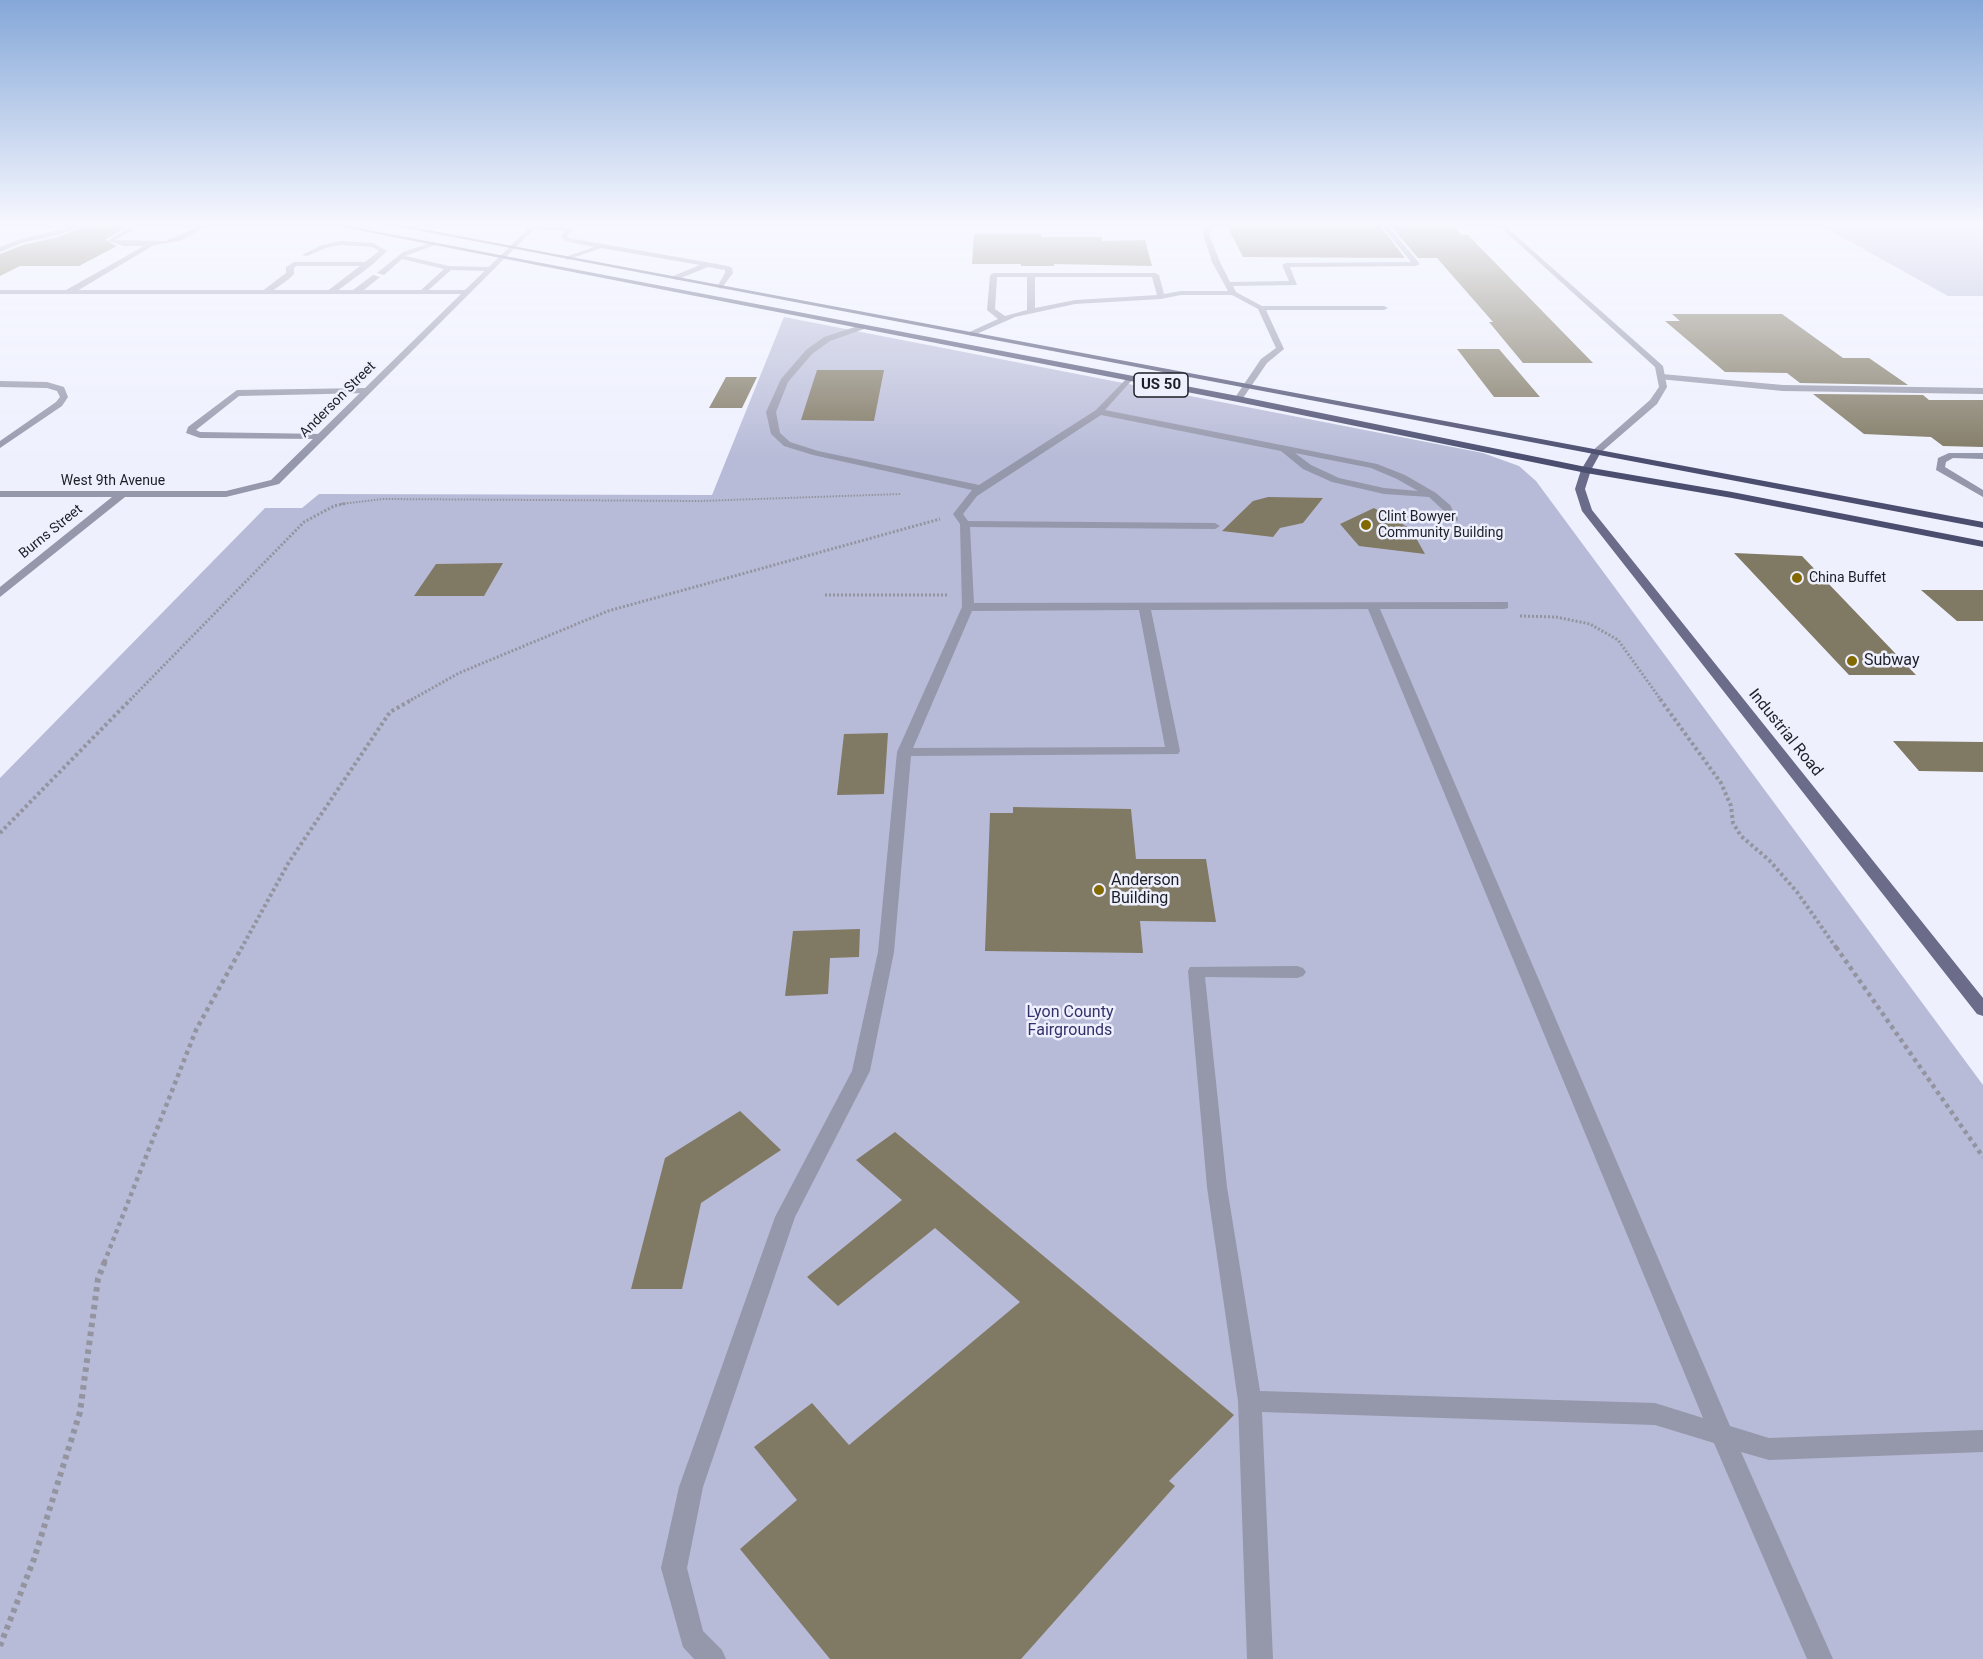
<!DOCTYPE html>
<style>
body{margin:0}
canvas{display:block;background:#eef0fe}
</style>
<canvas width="1983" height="1659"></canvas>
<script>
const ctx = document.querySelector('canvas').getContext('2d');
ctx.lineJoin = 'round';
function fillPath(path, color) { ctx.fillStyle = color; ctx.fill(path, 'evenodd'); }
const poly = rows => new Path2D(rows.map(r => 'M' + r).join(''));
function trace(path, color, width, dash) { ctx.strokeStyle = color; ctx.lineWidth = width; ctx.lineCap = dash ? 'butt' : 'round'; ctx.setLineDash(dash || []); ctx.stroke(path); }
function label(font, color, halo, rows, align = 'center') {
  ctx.font = font + ' Roboto,sans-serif'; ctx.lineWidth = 5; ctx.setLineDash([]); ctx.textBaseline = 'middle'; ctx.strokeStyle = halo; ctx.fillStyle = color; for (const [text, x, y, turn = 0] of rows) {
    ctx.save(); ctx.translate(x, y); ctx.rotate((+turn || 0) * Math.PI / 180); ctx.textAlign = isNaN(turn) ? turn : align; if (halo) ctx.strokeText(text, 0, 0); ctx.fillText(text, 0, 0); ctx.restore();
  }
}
fillPath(poly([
 [1822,226,1983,226,1983,296,1948,296],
 [784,317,1483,453,1519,466,1536,481,1983,1085,1983,1659,0,1659,0,778,265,508,302,508,319,494,712,495]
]), '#b8bbd7');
fillPath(poly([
 [85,226,128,226,105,240,117,246,79,266,20,266,0,276,0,254,23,245,58,237],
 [1227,226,1380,226,1405,258,1243,257],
 [1391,226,1453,226,1462,235,1468,235,1593,363,1523,363,1489,322,1493,322,1437,258,1418,258],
 [974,234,1041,234,1041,237,1102,237,1102,241,1145,240,1152,266,1054,264,1054,266,1021,266,1021,264,972,264],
 [1672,314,1782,314,1843,358,1869,358,1908,385,1800,383,1787,373,1725,372,1665,321,1680,321],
 [1457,349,1499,349,1540,397,1494,397],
 [817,370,884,370,874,421,801,420],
 [726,377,757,377,742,408,709,408],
 [1813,394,1923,395,1929,400,1983,400,1983,447,1943,446,1931,437,1864,434],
 [1268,497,1323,498,1303,523,1280,528,1273,537,1222,531,1253,501],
 [1374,508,1411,529,1425,554,1359,546,1340,524],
 [1734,553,1802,556,1916,675,1849,675],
 [503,563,484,596,414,596,436,564],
 [1921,590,1983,590,1983,621,1957,621],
 [888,733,884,794,837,795,844,734],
 [1893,741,1983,742,1983,772,1919,771],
 [1013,807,1131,809,1136,859,1206,859,1216,922,1140,921,1143,953,985,951,990,813,1013,813],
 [860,929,859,957,830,958,828,994,785,996,793,931],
 [740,1111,781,1150,701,1203,682,1289,631,1289,665,1158],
 [895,1132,1234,1415,1169,1481,1175,1486,1021,1659,830,1659,740,1549,797,1500,754,1447,812,1403,849,1445,1020,1302,935,1228,838,1306,807,1277,902,1200,856,1160]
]), '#807964');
trace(poly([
 [341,504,383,499,700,501,901,494]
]), '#9394a0', 2, [1.5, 1.5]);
trace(poly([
 [825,595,947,595],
 [1520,616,1556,617,1590,624,1618,640,1661,700],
 [130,700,304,522,334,506,347,503],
 [411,700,459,673,608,611,940,519]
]), '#9394a0', 3, [2, 2]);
trace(poly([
 [1660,699,1721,783,1731,806,1733,823,1741,836,1769,860,1797,892,1837,949],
 [0,833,131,699],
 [241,949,289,862,390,712,413,699]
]), '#9394a0', 4, [3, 3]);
trace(poly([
 [1836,947,1983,1157],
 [104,1263,196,1030,242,947]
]), '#9394a0', 4.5, [4, 4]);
trace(poly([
 [0,1646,34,1559,80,1412,98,1279,105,1261]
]), '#9394a0', 6, [4.5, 4.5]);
fillPath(poly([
 [75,226,83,226,61,234,22,243,0,252,0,247,18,240,75,226],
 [132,226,139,226,116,240,166,241,200,226,207,226,180,241,154,245,72,294,66,294,66,290,144,246,124,246,107,241,132,226],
 [531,226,577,226,567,236,569,238,728,266,732,268,733,273,721,289,717,287,725,273,725,270,708,267,676,280,673,276,700,265,601,248,567,260,565,257,594,247,564,241,561,236,565,231,529,229,531,226],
 [1207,226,1213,226,1209,234,1220,262,1230,282,1289,281,1282,265,1286,263,1411,262,1382,226,1388,226,1420,264,1416,266,1290,267,1297,285,1233,286,1236,292,1262,306,1384,306,1388,308,1384,310,1266,310,1284,349,1267,363,1241,401,1238,402,1234,399,1261,359,1276,348,1258,309,1232,295,1181,295,1161,299,1075,304,1015,317,972,336,965,334,998,319,987,310,990,275,994,273,1155,273,1159,275,1164,294,1181,291,1228,291,1212,262,1203,234,1207,226],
 [997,277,1027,277,1027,310,1005,316,995,309,997,277],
 [1035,277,1152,277,1157,295,1075,300,1035,308,1035,277],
 [341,241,373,243,387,251,372,265,333,294,326,292,360,266,296,266,294,268,294,274,289,279,268,294,261,292,286,273,286,267,294,262,365,262,379,251,372,247,341,245,326,248,307,256,302,255,322,245,341,241],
 [433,242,435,245,405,256,449,266,489,267,493,269,489,271,451,270,424,294,421,290,444,269,402,259,384,275,377,273,403,252,433,242],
 [373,275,380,277,359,294,353,294,353,290,373,275],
 [861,325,865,327,864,329,830,341,812,354,788,382,776,412,780,433,790,442,818,451,979,485,1096,410,1129,376,1133,379,1105,410,1377,464,1405,475,1436,493,1450,505,1458,519,1457,521,1449,521,1442,509,1429,497,1384,494,1332,482,1303,469,1281,451,1101,415,977,496,963,514,968,521,1215,523,1220,526,1215,529,970,527,974,603,1508,602,1508,608,1504,609,1380,609,1730,1426,1769,1438,1983,1430,1983,1452,1769,1460,1741,1452,1833,1659,1807,1659,1714,1443,1655,1425,1262,1412,1273,1659,1247,1659,1238,1401,1207,1187,1188,971,1190,967,1297,966,1303,968,1306,972,1303,976,1297,978,1205,977,1227,1187,1260,1391,1655,1403,1703,1418,1368,609,1151,610,1180,751,1178,754,911,756,894,952,870,1071,795,1217,703,1487,687,1568,703,1631,722,1650,726,1659,694,1659,683,1647,661,1568,679,1487,775,1217,852,1071,878,952,897,752,962,607,960,524,953,514,972,490,813,455,784,446,771,434,766,412,781,379,806,350,824,337,861,325],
 [1295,453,1371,468,1397,479,1418,491,1384,488,1339,478,1311,465,1295,453],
 [1139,610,1165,747,913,748,972,611,1139,610],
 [1662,374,1783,385,1983,388,1983,394,1783,391,1659,379,1659,375,1662,374],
 [366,388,369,389,369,393,239,396,196,430,200,432,324,434,326,436,321,439,200,438,186,433,188,427,237,390,366,388],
 [1949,453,1983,453,1983,459,1953,458,1946,462,1945,467,1983,490,1983,497,1936,470,1938,458,1949,453]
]), '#9597ab');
fillPath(poly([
 [531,226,537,226,279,484,226,497,125,497,0,597,0,587,112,497,0,497,0,491,226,491,271,480,461,294,0,294,0,290,465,290,531,226],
 [0,381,47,382,64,387,68,397,62,406,0,448,0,441,56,402,60,397,57,391,47,388,0,387,0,381]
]), '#9597ab');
fillPath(poly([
 [1499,226,1505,226,1663,366,1667,387,1657,404,1599,454,1591,452,1650,400,1659,387,1655,367,1499,226]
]), '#9597ab');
fillPath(poly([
 [1593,450,1601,452,1591,470,1585,489,1592,510,1983,998,1983,1016,1977,1014,1582,511,1575,489,1581,470,1593,450]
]), '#6a6c89');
fillPath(poly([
 [337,226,348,226,1238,396,1586,467,1732,492,1983,541,1983,547,1732,498,1586,473,1238,402,337,226],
 [395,226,406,226,1983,522,1983,528,395,226]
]), '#4c4e70');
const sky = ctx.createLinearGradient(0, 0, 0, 458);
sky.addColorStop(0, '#85a7d8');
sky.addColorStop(0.49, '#f7f8ff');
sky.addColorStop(1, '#f7f8ff00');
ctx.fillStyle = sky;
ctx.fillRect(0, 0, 1983, 458);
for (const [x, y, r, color] of [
 [1366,525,6,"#826901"],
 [1797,578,6,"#826901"],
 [1852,661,6,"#826901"],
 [1099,890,6,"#826901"]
]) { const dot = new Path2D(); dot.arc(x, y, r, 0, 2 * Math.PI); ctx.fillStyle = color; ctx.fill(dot); trace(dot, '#eef0fe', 2); }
label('14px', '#1d1e26', '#eef0fe', [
 ["Anderson Street",338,400,-45],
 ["West 9th Avenue",113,481],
 ["Burns Street",51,532,-39]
]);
label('14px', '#1d1e26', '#eef0fe', [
 ["Clint Bowyer",1378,517],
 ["Community Building",1378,533],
 ["China Buffet",1809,578]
], 'left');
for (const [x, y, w] of [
 [1161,385,54]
]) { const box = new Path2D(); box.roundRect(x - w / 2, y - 12, w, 24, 4.5); ctx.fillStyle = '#eef0fe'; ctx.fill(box); trace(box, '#1d1e26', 1.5); }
label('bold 15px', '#1d1e26', null, [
 ["US 50",1161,385]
]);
label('16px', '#1d1e26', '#eef0fe', [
 ["Subway",1864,661],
 ["Anderson",1111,881],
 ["Building",1111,899]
], 'left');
label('16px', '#1d1e26', '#eef0fe', [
 ["Industrial Road",1785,733,51]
]);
label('16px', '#33316a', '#eef0fe', [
 ["Lyon County",1070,1013],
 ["Fairgrounds",1070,1031]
]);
</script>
